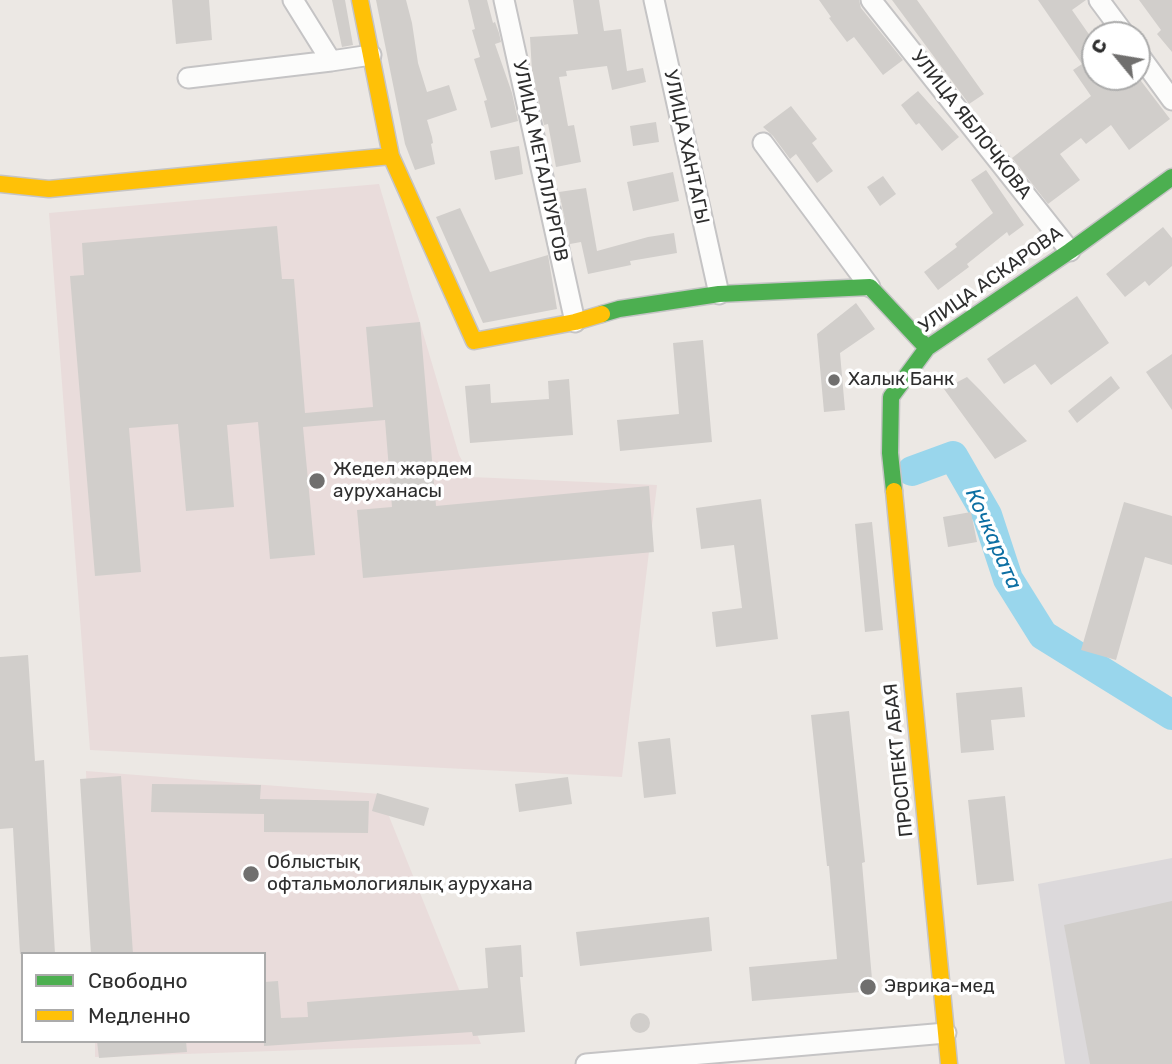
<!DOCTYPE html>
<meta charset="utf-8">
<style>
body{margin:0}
#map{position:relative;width:1172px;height:1064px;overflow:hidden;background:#ece8e4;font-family:Rubik,sans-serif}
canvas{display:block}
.legend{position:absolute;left:21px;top:952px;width:245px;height:91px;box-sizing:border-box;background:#fff;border:2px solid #ababab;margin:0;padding:9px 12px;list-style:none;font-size:21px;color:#2e2e2e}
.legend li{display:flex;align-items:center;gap:14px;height:35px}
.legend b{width:35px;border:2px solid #ababab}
.north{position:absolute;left:1081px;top:21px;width:70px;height:70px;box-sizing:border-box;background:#fff;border:2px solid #ababab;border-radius:50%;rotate:300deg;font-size:19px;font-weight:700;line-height:28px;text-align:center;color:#2e2e2e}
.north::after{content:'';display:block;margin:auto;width:24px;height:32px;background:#706f6e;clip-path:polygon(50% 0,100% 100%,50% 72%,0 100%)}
</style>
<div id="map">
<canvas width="1172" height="1064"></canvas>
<ul class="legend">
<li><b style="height:9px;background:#4caf50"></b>Свободно</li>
<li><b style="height:9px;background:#ffc107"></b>Медленно</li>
</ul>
<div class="north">С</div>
</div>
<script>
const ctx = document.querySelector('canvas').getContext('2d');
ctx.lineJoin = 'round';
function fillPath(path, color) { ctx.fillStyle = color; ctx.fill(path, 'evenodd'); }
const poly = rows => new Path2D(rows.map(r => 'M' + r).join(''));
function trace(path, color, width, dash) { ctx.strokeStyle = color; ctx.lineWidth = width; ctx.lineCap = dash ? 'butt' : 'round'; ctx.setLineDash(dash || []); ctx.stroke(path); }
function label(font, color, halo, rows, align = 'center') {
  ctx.font = font + ' Rubik,sans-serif'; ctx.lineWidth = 7; ctx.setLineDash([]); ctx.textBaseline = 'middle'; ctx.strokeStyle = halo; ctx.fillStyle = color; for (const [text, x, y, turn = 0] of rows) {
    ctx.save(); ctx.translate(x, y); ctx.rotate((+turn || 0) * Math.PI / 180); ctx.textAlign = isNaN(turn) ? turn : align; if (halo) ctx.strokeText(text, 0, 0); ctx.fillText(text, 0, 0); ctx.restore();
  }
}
fillPath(poly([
 [1172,858,1172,1064,1065,1064,1038,884]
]), '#dcd9db');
fillPath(poly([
 [379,184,459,455,471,477,657,485,622,777,90,750,49,213],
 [86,771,380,794,481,1044,95,1057,95,1041,264,1041,264,954,92,954]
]), '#e9dcdb');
trace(poly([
 [912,471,953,456,987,515,1008,579,1043,635,1172,715]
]), '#99d6ec', 30);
fillPath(poly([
 [172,0,209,0,212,40,176,44],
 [332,0,345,0,353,45,342,47],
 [376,0,406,0,412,23,418,63,427,92,449,85,457,110,427,120,432,137,433,143,431,144,435,164,415,170,405,144],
 [468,0,487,0,493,23,495,22,499,33,501,42,495,44,512,93,518,121,491,128,484,101,487,100,474,59,480,57,472,30,475,29],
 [573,0,599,0,604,31,621,29,627,71,643,68,646,82,612,90,607,66,566,71,567,76,559,77,568,126,574,125,581,162,556,167,548,124,544,125,532,72,530,37,578,34],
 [819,0,859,0,861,8,903,60,883,75,854,37,847,42,829,18,831,17],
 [892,0,917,0,984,94,969,104],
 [1038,0,1086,0,1072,10,1095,43,1095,77,1138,77,1170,119,1129,150,1111,125,1086,144,1081,138,1060,154,1080,180,1048,204,1012,158,1091,96,1073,70,1082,64],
 [1139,0,1172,0,1172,52,1157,34,1161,30],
 [918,91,959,137,942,151,919,123,916,125,901,105],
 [791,106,817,139,812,143,833,171,817,183,796,154,790,159,773,136,763,127],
 [656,122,659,142,633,146,630,126],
 [519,146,523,174,495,180,490,151],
 [986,170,1024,225,1009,236,1007,232,967,264,969,267,938,290,924,272,957,247,955,244,993,213,971,180],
 [673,172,679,201,633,211,627,182],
 [883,176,896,194,880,206,867,187],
 [586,188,597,251,648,237,674,233,677,253,630,261,631,265,588,274,581,242,570,244,559,192],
 [460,208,490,272,548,255,557,309,483,323,436,217],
 [277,226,282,279,294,279,305,413,373,407,366,327,420,322,436,506,649,486,654,552,363,578,357,510,392,507,385,420,303,427,315,555,270,559,258,422,227,425,234,507,186,511,178,424,129,428,141,572,95,576,70,276,84,275,82,243],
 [1163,227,1172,238,1172,266,1149,286,1145,281,1125,297,1106,274],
 [1077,296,1109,343,1051,385,1035,364,1004,384,987,359],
 [856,303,875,329,840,353,845,410,824,412,817,334],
 [703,340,712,442,620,451,617,420,679,414,673,343],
 [1172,354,1172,410,1146,372],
 [1111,376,1120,388,1077,423,1068,411],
 [967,377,980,390,1027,441,995,459,944,389],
 [569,379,573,435,470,443,465,386,490,384,491,403,549,399,548,381],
 [761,499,778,639,716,647,712,612,742,608,734,545,701,549,696,508],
 [1124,502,1172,516,1172,565,1145,557,1116,660,1081,650],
 [971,512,977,542,948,547,943,517],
 [872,522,883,630,865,632,855,524],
 [28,655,35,761,44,760,55,954,20,954,13,828,0,829,0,657],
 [1022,687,1025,717,991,720,994,750,961,753,956,693],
 [849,711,865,862,862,863,873,991,752,1001,749,967,837,959,829,866,827,866,811,715],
 [670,738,676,794,644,798,638,742],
 [121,776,133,954,91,954,80,779],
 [568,777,572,804,519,812,515,784],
 [152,784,261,785,260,799,369,801,368,833,264,832,264,814,151,812],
 [377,793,429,808,424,826,372,811],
 [1005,796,1014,881,977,885,968,800],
 [1172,901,1172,1064,1090,1064,1064,925],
 [709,917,712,951,580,966,576,932],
 [521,945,523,977,520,977,525,1032,473,1036,472,1032,264,1046,264,982,278,981,281,1018,308,1017,307,1002,488,988,485,948],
 '630 1023a10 10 0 1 1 20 0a10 10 0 1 1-20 0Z',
 [97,1041,186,1041,187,1052,99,1058]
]), '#d1cecb');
const street = poly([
 [293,0,331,61,371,55],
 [504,0,575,322],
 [654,0,719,294],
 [871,0,1070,251],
 [1099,0,1125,35],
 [1137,52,1172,100],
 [188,78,331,61],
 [763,143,870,287],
 [586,1064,946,1033]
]);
const fast = poly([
 [602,314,619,309,719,294,870,287,927,348],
 [894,491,890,453,891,397,927,348,1070,251,1172,177]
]);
const slow = poly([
 [360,0,391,156,474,341,575,322,602,314],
 [0,184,49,189,391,156],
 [894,491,949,1064]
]);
trace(street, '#c5c4c5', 23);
trace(fast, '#c5c4c5', 19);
trace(slow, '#c5c4c5', 19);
trace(street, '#fcfcfb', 19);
trace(fast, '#4caf50', 16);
trace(slow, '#ffc107', 16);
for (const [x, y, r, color] of [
 [834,380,7,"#706f6e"],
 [317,481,9,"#706f6e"],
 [251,874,9,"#706f6e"],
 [868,987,9,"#706f6e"]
]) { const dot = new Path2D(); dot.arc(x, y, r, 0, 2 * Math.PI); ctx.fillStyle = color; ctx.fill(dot); trace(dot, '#fff', 2.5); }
label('19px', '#2e2e2e', '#fff', [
 ["УЛИЦА ЯБЛОЧКОВА",971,125,52],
 ["УЛИЦА ХАНТАГЫ",686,147,78],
 ["УЛИЦА МЕТАЛЛУРГОВ",540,161,78],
 ["УЛИЦА АСКАРОВА",991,280,-35],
 ["ПРОСПЕКТ АБАЯ",899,760,-96]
]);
label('19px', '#2e2e2e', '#fff', [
 ["Халык Банк",848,380],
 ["Жедел жәрдем",333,470],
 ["ауруханасы",333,492],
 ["Облыстық",267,863],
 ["офтальмологиялық аурухана",267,885],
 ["Эврика-мед",884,987]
], 'left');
label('italic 21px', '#0d6fa3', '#fff', [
 ["Кочкарата",993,539,66]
]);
</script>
